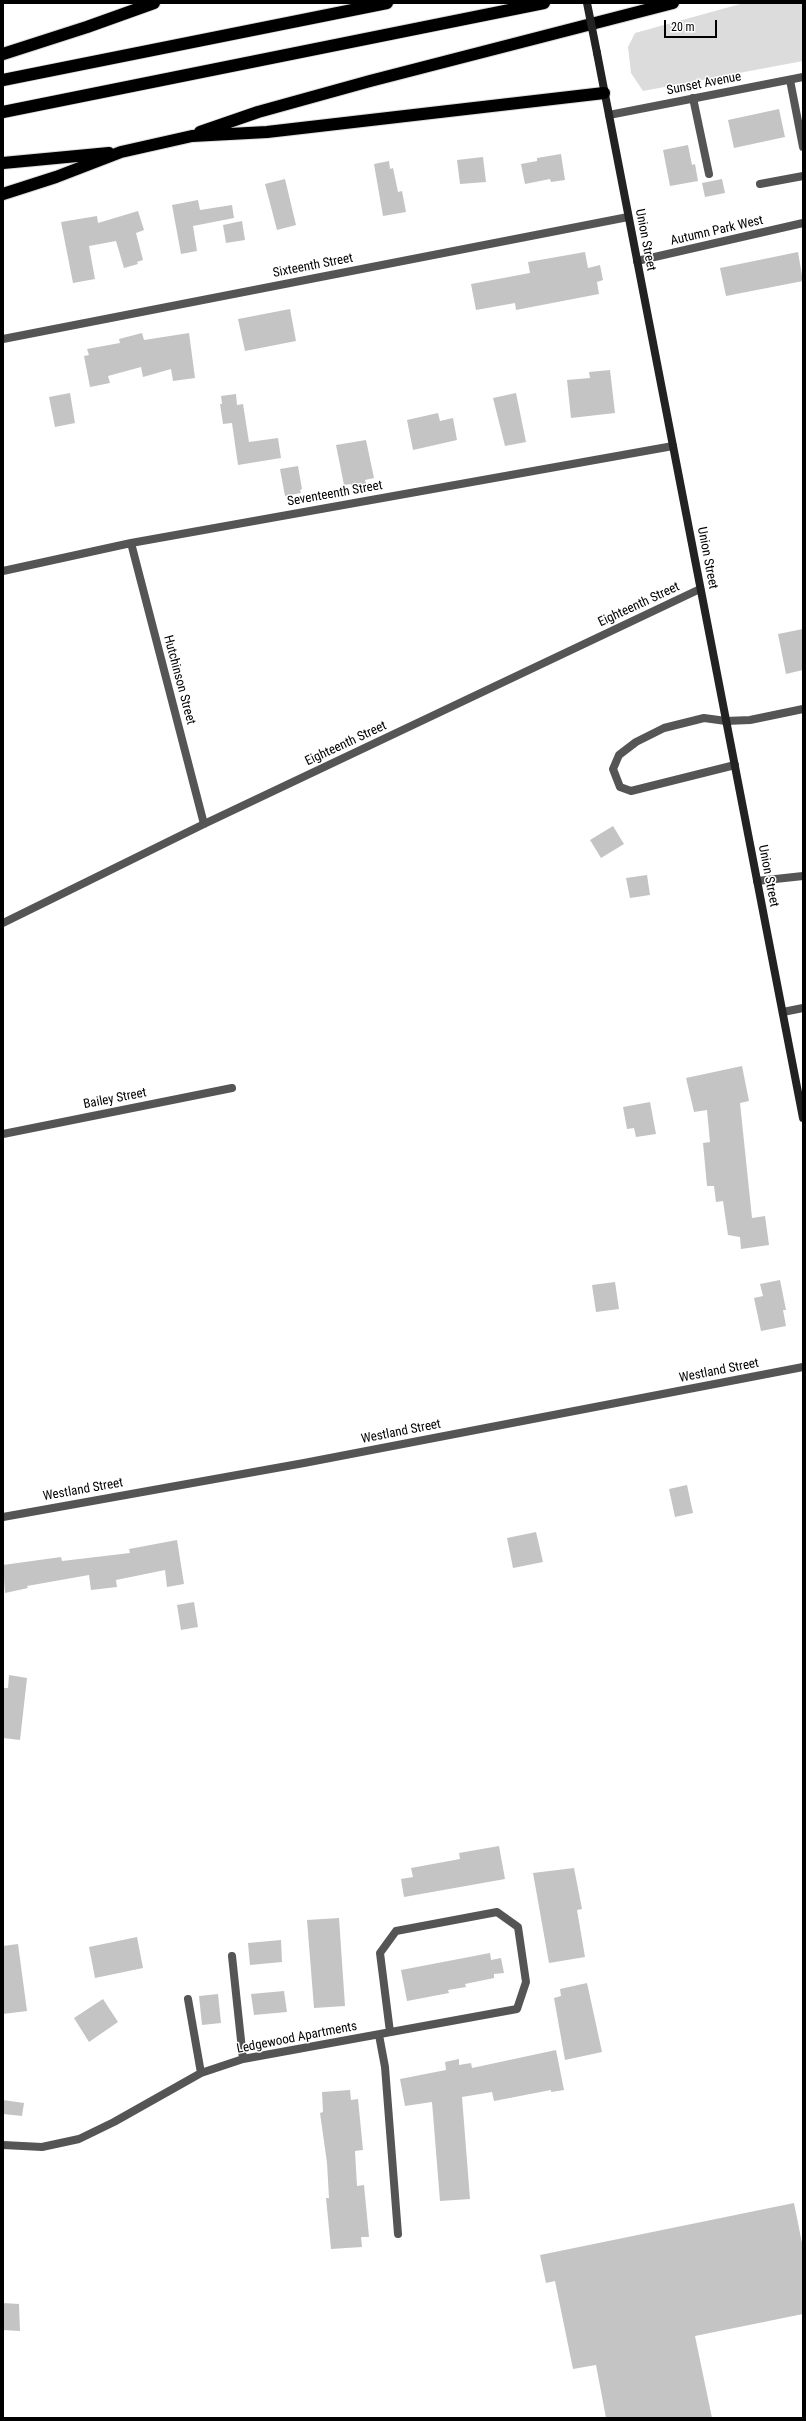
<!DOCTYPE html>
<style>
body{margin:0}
#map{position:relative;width:806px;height:2421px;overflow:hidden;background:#fff;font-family:"Roboto Condensed",sans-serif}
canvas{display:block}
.frame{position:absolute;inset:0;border:4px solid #000;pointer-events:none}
.scale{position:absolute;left:664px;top:20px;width:53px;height:18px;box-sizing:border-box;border:2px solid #000;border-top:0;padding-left:5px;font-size:12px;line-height:14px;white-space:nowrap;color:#000;-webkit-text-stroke:3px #fff;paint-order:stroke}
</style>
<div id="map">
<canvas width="806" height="2421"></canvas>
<div class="frame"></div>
<div class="scale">20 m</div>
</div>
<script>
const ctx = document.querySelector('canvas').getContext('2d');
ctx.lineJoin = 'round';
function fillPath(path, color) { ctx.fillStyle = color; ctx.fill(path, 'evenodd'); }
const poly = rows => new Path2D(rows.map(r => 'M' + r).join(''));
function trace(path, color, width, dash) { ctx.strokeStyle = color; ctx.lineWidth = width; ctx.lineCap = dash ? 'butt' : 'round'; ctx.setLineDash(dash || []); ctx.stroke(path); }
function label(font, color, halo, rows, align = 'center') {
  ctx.font = font + ' "Roboto Condensed",sans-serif'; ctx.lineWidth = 3; ctx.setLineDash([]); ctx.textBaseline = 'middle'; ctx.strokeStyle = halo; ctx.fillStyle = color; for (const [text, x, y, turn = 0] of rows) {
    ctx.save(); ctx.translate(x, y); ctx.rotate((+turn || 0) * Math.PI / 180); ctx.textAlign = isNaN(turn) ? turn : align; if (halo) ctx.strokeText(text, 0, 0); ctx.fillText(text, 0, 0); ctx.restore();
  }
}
fillPath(poly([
 [744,3,803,3,803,61,643,91,631,73,628,47,635,33]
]), '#dcdcdc');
fillPath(poly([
 [779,109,785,137,734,148,728,120],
 [688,145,692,165,695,164,698,181,670,186,663,150],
 [561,154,565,180,551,182,550,179,525,184,521,164,537,161,537,158],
 [483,157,486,182,460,184,457,160],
 [389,161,390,169,393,168,398,192,402,191,406,212,383,216,374,164],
 [285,179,296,225,277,230,265,184],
 [722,179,725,193,705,197,702,183],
 [198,200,200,210,232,205,234,218,193,226,197,251,181,254,172,205],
 [138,211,144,230,136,233,143,260,137,262,138,264,124,268,116,241,89,246,95,279,73,283,61,222,97,216,98,223],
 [242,221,245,240,226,243,223,225],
 [585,252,588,268,600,265,603,280,597,282,599,294,516,310,515,303,476,310,471,284,530,273,528,262],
 [798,252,803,281,726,296,720,268],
 [290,309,296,341,245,351,238,319],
 [142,333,144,340,189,333,195,378,173,381,171,369,143,377,141,367,108,376,110,383,90,387,84,356,89,355,87,349,120,343,119,339],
 [610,370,615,413,571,418,567,380,590,378,589,372],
 [70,393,75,423,55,427,49,397],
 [516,393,526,442,505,446,493,398],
 [236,394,237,405,243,404,249,442,278,438,281,458,238,465,232,423,223,424,220,404,222,404,221,396],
 [438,413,440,421,453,418,457,440,413,450,407,420],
 [366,440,374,478,365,480,367,486,352,489,351,484,344,485,336,445],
 [298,466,302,489,300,490,301,493,285,496,280,469],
 [803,629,803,670,786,674,778,634],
 [613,826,624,844,601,858,590,840],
 [647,875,650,895,630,898,626,878],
 [742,1066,749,1101,740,1103,752,1218,765,1216,769,1245,741,1249,740,1237,728,1235,723,1201,716,1202,714,1186,707,1186,703,1143,710,1142,707,1110,694,1112,686,1078],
 [650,1102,656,1134,636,1137,634,1128,627,1129,623,1107],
 [780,1280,786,1310,783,1310,786,1326,761,1331,754,1298,763,1296,760,1284],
 [615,1282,619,1309,596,1312,592,1285],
 [687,1485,693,1513,675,1517,669,1489],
 [536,1532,543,1562,513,1568,507,1538],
 [177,1540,184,1584,167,1587,165,1570,116,1580,117,1587,91,1590,89,1575,27,1586,28,1588,5,1593,3,1565,61,1557,62,1561,130,1553,129,1549],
 [194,1602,198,1627,181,1630,177,1605],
 [9,1675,27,1678,20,1740,3,1738,3,1688,8,1688],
 [499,1846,505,1879,404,1897,401,1879,413,1877,411,1868,460,1859,459,1853],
 [574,1868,582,1909,577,1910,585,1957,549,1963,533,1873],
 [339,1918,345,2006,314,2008,307,1920],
 [137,1937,143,1968,95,1978,89,1947],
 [281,1940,282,1962,250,1965,248,1943],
 [18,1944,27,2011,3,2014,3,1946],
 [490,1953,491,1960,501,1958,504,1973,494,1974,494,1978,465,1984,466,1987,448,1990,449,1993,407,2001,401,1970],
 [587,1983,602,2052,565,2060,554,1998,561,1996,560,1989],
 [284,1991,287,2012,254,2015,251,1994],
 [218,1994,221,2023,202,2025,199,1996],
 [103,1999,118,2022,89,2042,74,2018],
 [556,2050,564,2090,551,2092,551,2090,494,2101,492,2092,462,2097,470,2199,440,2201,432,2102,405,2106,400,2079,446,2070,445,2062,459,2059,459,2065,471,2063,472,2068],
 [350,2090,351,2100,358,2099,363,2150,355,2151,357,2186,364,2185,369,2237,361,2237,362,2247,331,2249,326,2198,329,2198,327,2163,320,2113,323,2112,322,2092],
 [3,2100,24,2103,22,2116,3,2114],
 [794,2203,803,2248,803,2314,695,2336,712,2418,606,2418,596,2365,573,2369,555,2281,546,2283,540,2255],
 [3,2303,19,2304,20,2331,3,2330]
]), '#c4c4c4');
const highway = poly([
 [3,54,87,27,154,3],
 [3,80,387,3],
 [3,112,544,3],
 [200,132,258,112,370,81,673,3],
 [3,163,109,153],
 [3,194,56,177,121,152,192,136,267,132,604,93]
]);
trace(highway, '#dbdbdb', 14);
trace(poly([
 [790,80,803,147],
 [693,98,709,174],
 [760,184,803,176],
 [637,261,803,223],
 [735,765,631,791,620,787,613,769,619,755,636,742,664,728,704,718,726,721,750,720,803,709],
 [757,881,803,876],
 [783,1012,803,1008],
 [232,1956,243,2059],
 [188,1999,201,2073],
 [379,2035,385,2067,398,2234],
 [3,2145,42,2147,79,2139,114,2122,201,2073,243,2059,517,2009,526,1982,518,1927,497,1912,396,1931,380,1953,390,2032]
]), '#555', 8);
trace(poly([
 [609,115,803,77],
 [3,339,628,217],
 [131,543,204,824],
 [3,571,131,543,673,446],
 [3,923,204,824,700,589],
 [3,1134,232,1088],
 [3,1517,304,1463,803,1367]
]), '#555', 8);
trace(poly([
 [597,53,803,1118]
]), '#222', 8);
trace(highway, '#000', 12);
trace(poly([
 [587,3,597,53]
]), '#222', 8);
label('13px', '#000', '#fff', [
 ["Sunset Avenue",704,84,-11],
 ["Autumn Park West",717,231,-13],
 ["Union Street",645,240,79],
 ["Sixteenth Street",313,266,-11],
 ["Seventeenth Street",335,494,-10],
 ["Union Street",707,558,79],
 ["Eighteenth Street",639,605,-25],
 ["Hutchinson Street",179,680,75],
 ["Eighteenth Street",346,744,-25],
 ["Union Street",768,876,79],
 ["Bailey Street",115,1099,-11],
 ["Westland Street",719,1371,-11],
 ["Westland Street",401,1432,-11],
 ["Westland Street",83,1490,-10],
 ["Ledgewood Apartments",297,2038,-11]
]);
</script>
